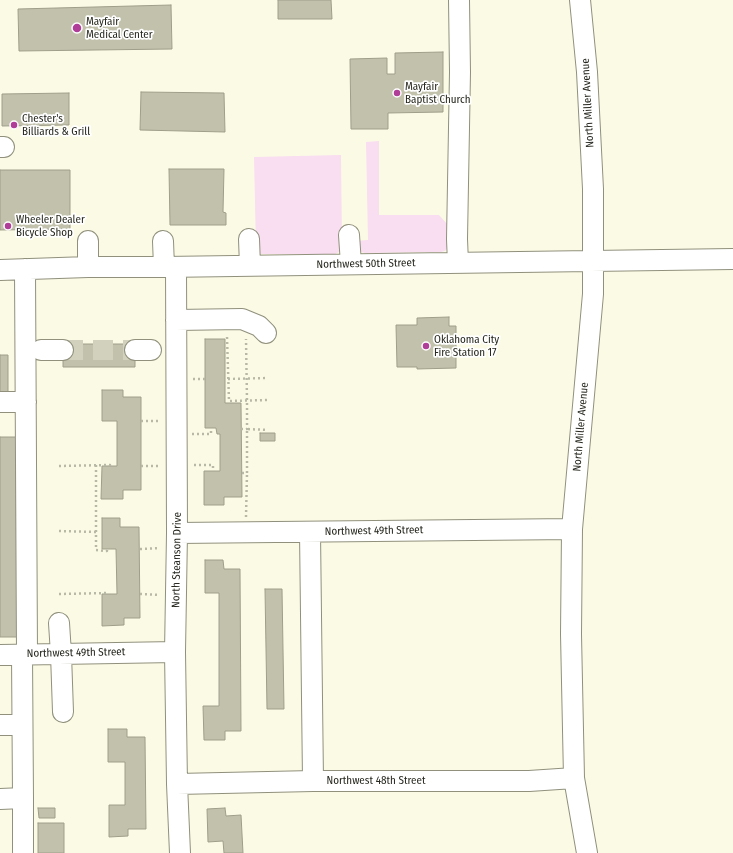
<!DOCTYPE html>
<style>
body{margin:0}
canvas{display:block;background:#fbfbe5}
</style>
<canvas width="733" height="853"></canvas>
<script>
const ctx = document.querySelector('canvas').getContext('2d');
ctx.lineJoin = 'round';
function fillPath(path, color) { ctx.fillStyle = color; ctx.fill(path, 'evenodd'); }
const poly = rows => new Path2D(rows.map(r => 'M' + r).join(''));
function trace(path, color, width, dash) { ctx.strokeStyle = color; ctx.lineWidth = width; ctx.lineCap = dash ? 'butt' : 'round'; ctx.setLineDash(dash || []); ctx.stroke(path); }
function label(font, color, halo, rows, align = 'center') {
  ctx.font = font + ' "Fira Sans Condensed",sans-serif'; ctx.lineWidth = 3.5; ctx.setLineDash([]); ctx.textBaseline = 'middle'; ctx.strokeStyle = halo; ctx.fillStyle = color; for (const [text, x, y, turn = 0] of rows) {
    ctx.save(); ctx.translate(x, y); ctx.rotate((+turn || 0) * Math.PI / 180); ctx.textAlign = isNaN(turn) ? turn : align; if (halo) ctx.strokeText(text, 0, 0); ctx.fillText(text, 0, 0); ctx.restore();
  }
}
fillPath(poly([
 [379,141,379,215,439,215,448,225,448,246,447,249,445,251,441,252,365,253,357,251,355,241,368,240,366,142],
 [341,155,342,241,339,252,335,254,261,254,257,252,256,248,254,157]
]), '#f9ddf1');
const building = poly([
 [278,0,331,0,332,19,278,19,278,0],
 [171,5,172,49,19,51,18,9,171,5],
 [443,52,443,112,388,113,388,129,351,129,350,59,387,58,387,74,395,74,395,53,443,52],
 [141,92,224,93,225,132,140,130,141,92],
 [69,93,69,125,2,126,2,94,69,93],
 [169,169,224,169,223,212,226,213,226,225,170,225,169,169],
 [0,170,70,170,70,229,0,230,0,170],
 [449,317,449,326,456,326,456,368,417,369,417,367,397,367,396,325,417,325,417,318,449,317],
 [205,339,225,339,225,403,241,403,242,497,224,497,224,505,204,505,204,471,220,471,220,434,217,434,216,428,205,428,205,339],
 [63,344,135,344,135,367,63,367,63,344],
 [0,355,8,355,8,393,0,393,0,355],
 [102,390,123,390,123,397,141,397,141,490,123,490,123,499,101,499,102,466,117,466,117,421,102,421,102,390],
 [260,433,275,433,275,441,260,441,260,433],
 [0,437,17,437,17,637,0,637,0,437],
 [102,518,120,518,120,527,139,527,140,618,124,618,124,625,102,626,102,594,117,594,116,549,102,549,102,518],
 [205,560,223,560,224,569,240,569,241,731,225,731,225,740,204,740,203,706,219,706,219,593,205,593,205,560],
 [265,589,282,589,284,709,267,709,265,589],
 [108,729,127,729,127,737,145,737,146,829,128,829,128,836,109,837,109,805,125,805,125,762,108,762,108,729],
 [38,808,55,808,55,818,39,818,38,808],
 [225,808,226,816,241,815,243,853,224,853,223,841,208,842,207,809,225,808],
 [38,823,64,823,64,853,38,853,38,823]
]);
fillPath(building, '#c1c1ac');
trace(building, '#9e9e8a', 1);
trace(poly([
 [63,350,135,350]
]), '#d1d1bd', 20, [20, 10]);
const minor = poly([
 [580,0,587,72,593,189,593,294,572,529,571,634,574,778,587,853],
 [0,147,4,147],
 [349,235,351,264],
 [249,239,250,266],
 [163,241,164,267],
 [458,263,457,239,460,72,459,0],
 [88,267,88,241],
 [176,267,177,533,175,652,177,784,180,853],
 [25,269,27,654],
 [0,270,88,267,164,267,733,259],
 [176,320,242,319,259,326,266,333],
 [41,350,63,350],
 [135,350,151,350],
 [0,402,26,402],
 [310,532,313,781],
 [177,533,572,529],
 [59,623,61,654,63,712],
 [0,655,175,652],
 [0,725,22,725],
 [177,784,313,781,529,781,574,778],
 [23,798,23,853],
 [0,799,23,798,22,654]
]);
trace(minor, '#90907d', 22);
trace(poly([
 [227,337,229,401,268,400],
 [193,379,205,379],
 [228,379,268,378],
 [141,421,159,421],
 [241,429,247,429,247,401,246,339],
 [192,434,211,434,211,428],
 [96,465,96,550,107,551,107,549],
 [194,465,213,465,213,471],
 [59,466,110,465,110,466],
 [141,466,160,466],
 [242,473,247,473,247,429,268,430],
 [246,517,247,473],
 [59,531,96,532],
 [140,549,160,548],
 [59,594,108,593,108,594],
 [140,594,160,595]
]), '#b8b8a7', 2.5, [2, 3]);
trace(minor, '#fff', 20);
for (const [x, y, r, color] of [
 [77,28,5,"#b03e99"],
 [397,93,4,"#b03e99"],
 [14,125,4,"#b03e99"],
 [8,226,4,"#b03e99"],
 [426,346,4,"#b03e99"]
]) { const dot = new Path2D(); dot.arc(x, y, r, 0, 2 * Math.PI); ctx.fillStyle = color; ctx.fill(dot); trace(dot, '#fff', 1.5); }
label('11px', '#27271f', '#fff', [
 ["Mayfair",86,22],
 ["Medical Center",86,35],
 ["Mayfair",405,87],
 ["Baptist Church",405,100],
 ["Chester's",22,119],
 ["Billiards & Grill",22,132],
 ["Wheeler Dealer",16,220],
 ["Bicycle Shop",16,233],
 ["Oklahoma City",434,340],
 ["Fire Station 17",434,353]
], 'left');
label('11px', '#27271f', '#fff', [
 ["North Miller Avenue",588,103,-93],
 ["Northwest 50th Street",366,264,-1],
 ["North Miller Avenue",581,427,-85],
 ["Northwest 49th Street",374,531,-1],
 ["North Steanson Drive",177,560,-89],
 ["Northwest 49th Street",76,653,-1],
 ["Northwest 48th Street",376,781]
]);
</script>
